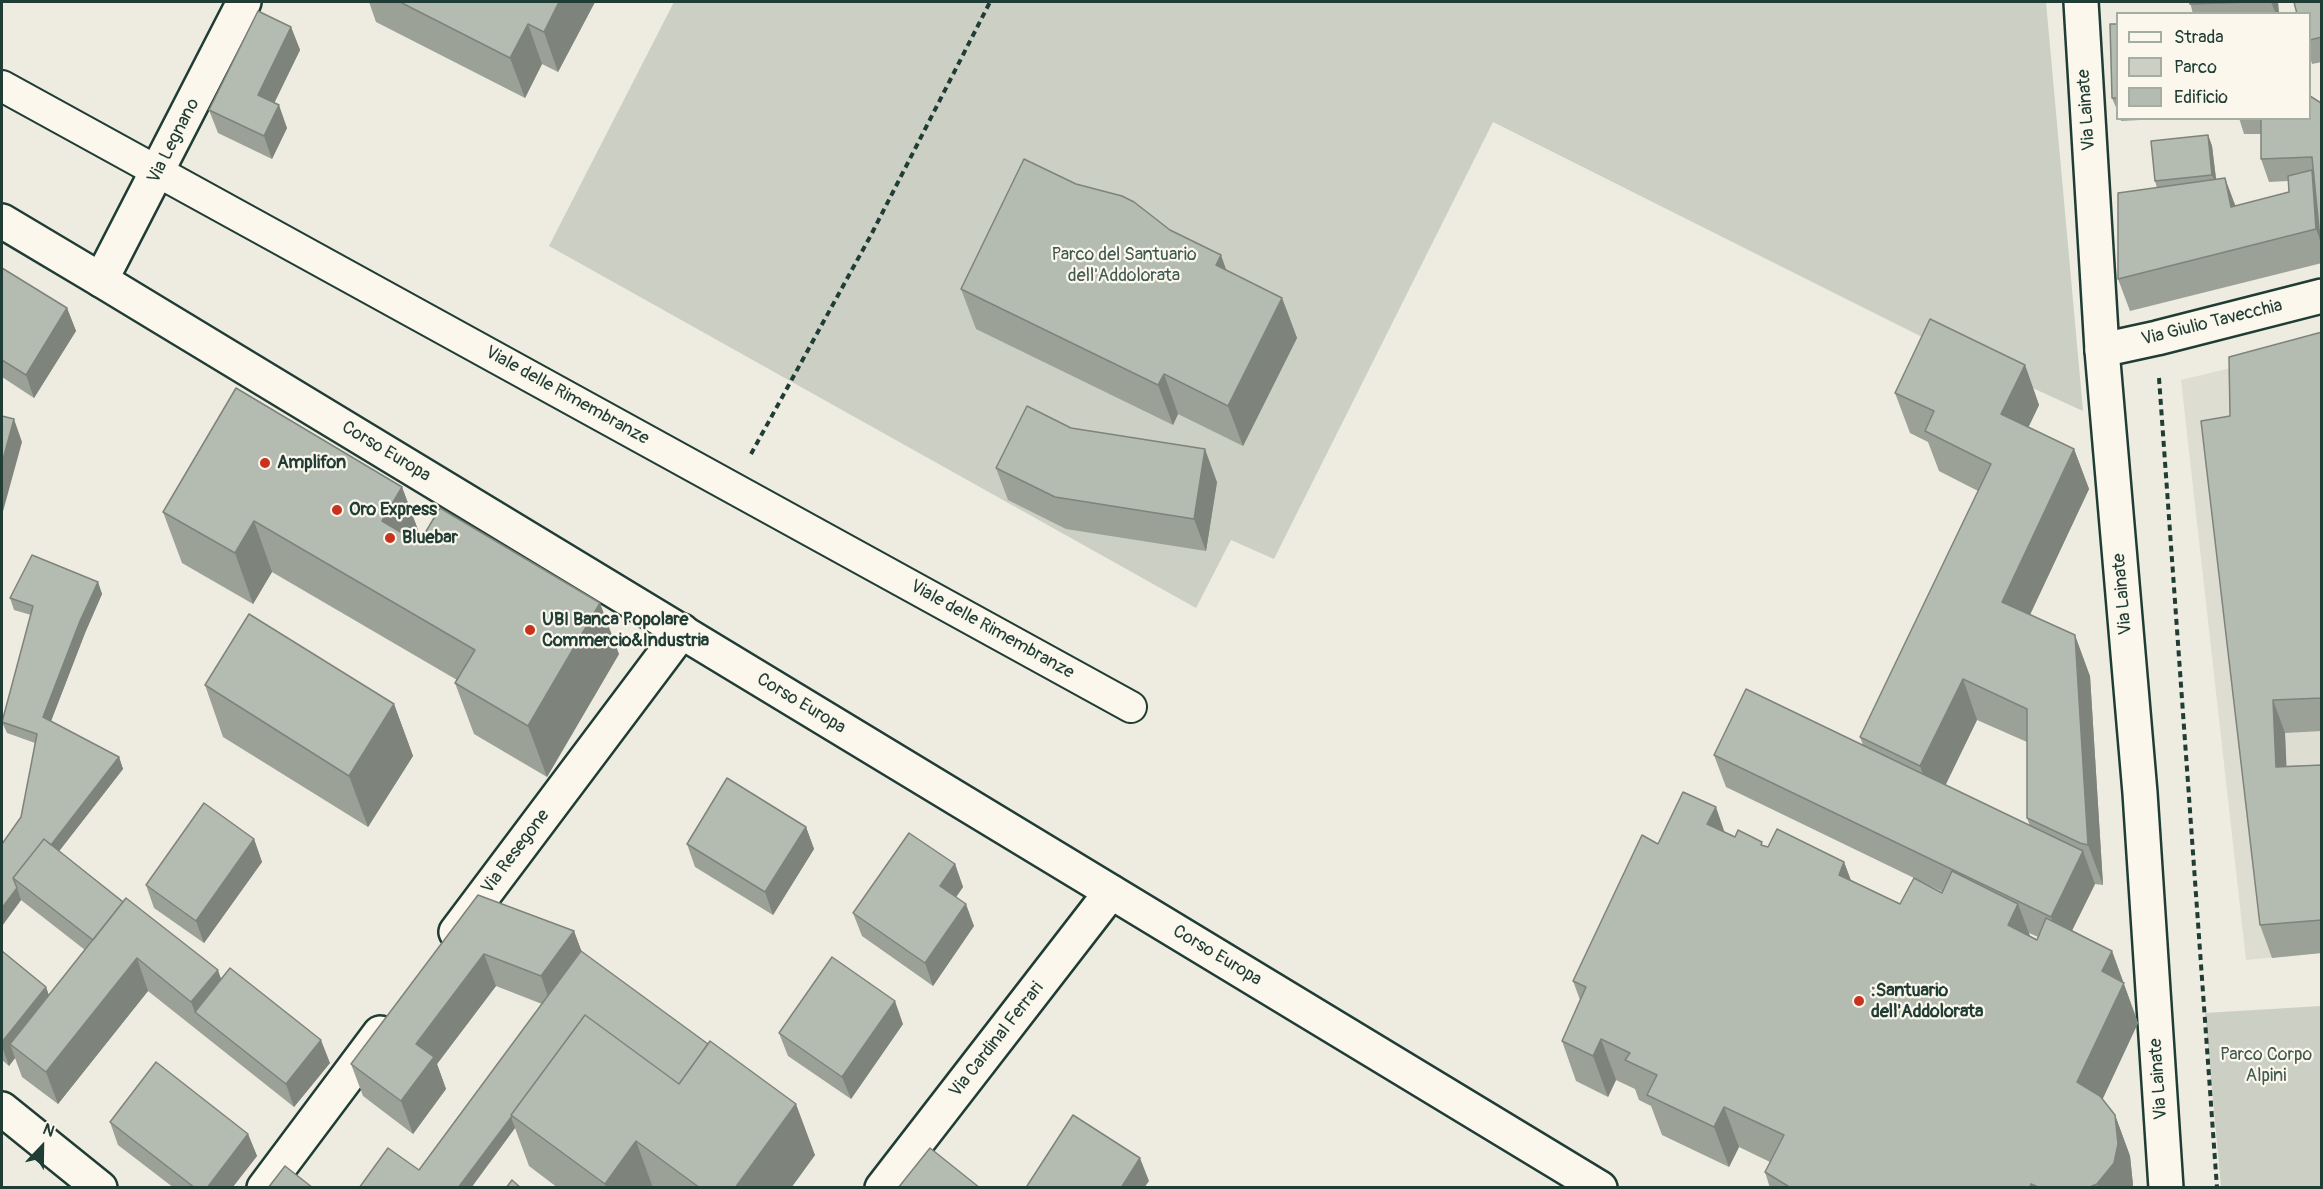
<!DOCTYPE html>
<style>
body{margin:0}
#map{position:relative;width:2323px;height:1189px;overflow:hidden;background:#eeece1;font-family:Pangolin,sans-serif}
canvas{display:block}
.frame{position:absolute;inset:0;border:3px solid #1f3d34;pointer-events:none}
.legend{position:absolute;left:2116px;top:12px;width:195px;height:108px;box-sizing:border-box;background:#fbf7ec;border:2px solid #a3ada2;margin:0;padding:8px 10px;list-style:none;font-size:18px;color:#1f3d34}
.legend li{display:flex;align-items:center;gap:12px;height:30px}
.legend b{width:30px;border:2px solid #a3ada2}
.north{position:absolute;left:12px;top:1117px;width:60px;height:60px;-webkit-text-stroke:4px #fbf7ec;paint-order:stroke;rotate:22deg;font-size:16px;font-weight:700;line-height:24px;text-align:center;color:#1f3d34}
.north::after{content:'';display:block;margin:auto;width:21px;height:27px;background:#1f3d34;clip-path:polygon(50% 0,100% 100%,50% 72%,0 100%)}
</style>
<div id="map">
<canvas width="2323" height="1189"></canvas>
<div class="frame"></div>
<ul class="legend">
<li><b style="height:8px;background:#fbf7ec"></b>Strada</li>
<li><b style="height:16px;background:#cbcfc4"></b>Parco</li>
<li><b style="height:16px;background:#b4bbb0"></b>Edificio</li>
</ul>
<div class="north">N</div>
</div>
<script>
const ctx = document.querySelector('canvas').getContext('2d');
ctx.lineJoin = 'round';
function fillPath(path, color) { ctx.fillStyle = color; ctx.fill(path, 'evenodd'); }
const poly = rows => new Path2D(rows.map(r => 'M' + r).join(''));
function trace(path, color, width, dash) { ctx.strokeStyle = color; ctx.lineWidth = width; ctx.lineCap = dash ? 'butt' : 'round'; ctx.setLineDash(dash || []); ctx.stroke(path); }
function label(font, color, halo, rows, align = 'center') {
  ctx.font = font + ' Pangolin,sans-serif'; ctx.lineWidth = 4.5; ctx.setLineDash([]); ctx.textBaseline = 'middle'; ctx.strokeStyle = halo; ctx.fillStyle = color; for (const [text, x, y, turn = 0] of rows) {
    ctx.save(); ctx.translate(x, y); ctx.rotate((+turn || 0) * Math.PI / 180); ctx.textAlign = isNaN(turn) ? turn : align; if (halo) ctx.strokeText(text, 0, 0); ctx.fillText(text, 0, 0); ctx.restore();
  }
}
fillPath(poly([
 [2321,346,2321,953,2246,960,2181,380]
]), '#ddddd2');
fillPath(poly([
 [674,2,2046,2,2083,411,1932,342,1493,122,1274,559,1231,540,1196,608,549,246],
 [2321,1006,2321,1187,2221,1187,2205,1013]
]), '#cbcfc4');
const pedestrian = poly([
 [2,86,1131,707]
]);
const minor = poly([
 [101,280,244,2],
 [2102,350,2157,338,2322,296],
 [456,932,682,631],
 [2,1109,100,1188],
 [264,1188,380,1033],
 [882,1188,1111,892]
]);
const tertiary = poly([
 [2081,2,2102,350,2140,793,2166,1188]
]);
const secondary = poly([
 [2,221,101,280,1600,1188]
]);
trace(pedestrian, '#1f3d34', 34);
trace(minor, '#1f3d34', 38);
trace(tertiary, '#1f3d34', 38);
trace(secondary, '#1f3d34', 38);
trace(poly([
 [2159,378,2217,1188],
 [751,454,871,235,990,2]
]), '#1f3d34', 4, [6, 4.5]);
trace(pedestrian, '#fbf7ec', 30);
trace(minor, '#fbf7ec', 33);
trace(tertiary, '#fbf7ec', 33);
trace(secondary, '#fbf7ec', 33);
fillPath(poly([
 [369,2,595,2,558,72,542,64,525,98,376,22],
 [2190,2,2278,2,2279,14,2193,14],
 [2322,2,2322,62,2312,64,2310,57,2310,14],
 [2118,24,2118,112,2112,98],
 [291,27,300,50,274,103,287,128,272,159,218,133,209,110],
 [2322,105,2322,263,2130,311,2118,279,2157,188,2155,181,2208,135,2212,146,2216,179,2236,206,2289,192,2288,181,2269,182,2261,159,2261,134,2244,134,2239,118,2310,118],
 [2120,118,2160,118,2160,119,2121,121],
 [1170,230,1226,270,1282,298,1297,338,1243,446,1178,414,1173,425,976,329,961,289],
 [2,268,67,308,76,331,34,398,2,377],
 [2322,332,2322,731,2285,733,2286,766,2322,765,2322,953,2272,958,2260,925,2230,416],
 [2025,365,2039,405,2028,428,2074,449,2089,489,2030,615,2090,676,2103,885,2095,884,2072,930,2112,951,2138,1023,2102,1099,2115,1115,2130,1156,2133,1185,2132,1188,1770,1188,1765,1172,1770,1162,1739,1147,1729,1167,1662,1135,1651,1106,1639,1100,1635,1089,1616,1080,1608,1097,1576,1081,1562,1041,1580,1000,1573,981,1658,844,1725,832,1735,837,1768,847,1844,862,1851,880,1900,904,1942,893,1943,892,1726,787,1714,755,1863,745,1860,737,1978,491,1939,471,1928,442,1910,433,1895,393],
 [1977,720,2027,742,2027,818,2030,826,1945,785],
 [2029,933,2038,937,2037,940,2030,936],
 [1071,428,1217,482,1206,551,1066,529,1008,500,996,468],
 [402,487,421,538,418,542,619,654,547,777,474,734,455,683,457,680,272,572,253,604,182,563,163,512],
 [98,582,102,594,85,633,51,721,119,757,123,769,59,851,330,1063,294,1107,148,991,58,1104,22,1077,15,1058,9,1066,2,1060,2,951,46,987,49,996,85,950,21,900,2,926,35,743,7,733,2,722,31,615,14,610,10,598],
 [205,685,394,704,413,756,368,827,223,737],
 [806,827,814,849,773,915,695,867,687,844],
 [254,839,262,862,204,943,154,908,146,885],
 [955,864,963,887,956,897,974,926,933,986,862,936,853,913],
 [478,895,574,931,581,951,815,1155,791,1188,558,1188,529,1166,515,1128,471,1188,359,1188,419,1170,542,1004,496,986,437,1064,446,1089,413,1134,363,1096,351,1064],
 [903,1024,851,1099,788,1056,779,1033],
 [110,1122,248,1134,257,1156,232,1188,174,1188,118,1145]
]), '#9ba197');
fillPath(poly([
 [559,2,595,2,558,72,544,32],
 [2271,2,2278,2,2279,14,2276,14],
 [528,24,542,64,525,98,510,58],
 [291,27,300,50,267,118,258,95],
 [279,105,287,128,272,159,264,136],
 [2208,135,2212,146,2217,187,2212,175],
 [2312,170,2322,196,2320,239,2316,229],
 [2225,178,2237,210,2231,207],
 [1221,255,1235,295,1216,265],
 [1282,298,1297,338,1243,446,1228,406],
 [67,308,76,331,34,398,26,375],
 [2025,365,2039,405,2015,455,2001,414],
 [1164,374,1178,414,1173,425,1158,385],
 [14,419,22,442,2,515,2,463],
 [1205,449,1217,482,1206,551,1194,519],
 [2074,449,2089,489,2017,642,2002,602],
 [402,487,421,538,401,572,382,521],
 [254,521,272,572,253,604,235,553],
 [98,582,102,594,85,633,48,729,43,717,80,621],
 [600,603,619,654,547,777,528,726],
 [2075,635,2090,676,2103,885,2088,845],
 [1963,679,1977,720,1935,807,1920,766],
 [2273,700,2285,733,2288,799,2276,767],
 [394,704,413,756,368,827,349,776],
 [119,757,123,769,29,890,21,884],
 [1716,807,1730,848,1707,824],
 [806,827,814,849,773,915,765,892],
 [254,839,262,862,204,943,196,921],
 [2083,851,2095,884,2063,949,2051,917],
 [1844,862,1859,903,1839,875],
 [955,864,963,887,948,909,940,886],
 [17,888,21,900,2,926,2,908],
 [966,904,974,926,933,986,925,963],
 [2018,904,2033,944,2008,925],
 [574,931,586,963,552,1008,541,976],
 [2112,951,2138,1023,2092,1122,2077,1082,2102,971],
 [484,954,496,986,437,1064,446,1089,413,1134,401,1101,416,1044],
 [137,958,148,991,58,1104,46,1072],
 [218,970,229,1002,195,1012,191,1002],
 [46,987,54,1009,10,1044,15,1058,9,1066,2,1046,2,1042],
 [895,1001,903,1024,851,1099,842,1077],
 [1601,1039,1616,1080,1608,1097,1593,1056],
 [321,1040,330,1063,294,1107,286,1084],
 [796,1104,815,1155,791,1188,735,1188],
 [1724,1107,1739,1147,1729,1167,1714,1127],
 [2115,1115,2130,1156,2133,1185,2132,1188,2098,1188,2097,1184],
 [511,1117,515,1128,471,1188,458,1188],
 [248,1134,257,1156,232,1188,207,1188],
 [636,1141,653,1188,606,1188,605,1184],
 [1140,1158,1149,1181,1144,1188,1121,1188]
]), '#7e837b');
const building = poly([
 [400,2,559,2,544,32,528,24,510,58,400,2],
 [2190,2,2251,2,2190,4,2190,2],
 [2294,2,2322,2,2322,37,2310,40,2310,14,2297,14,2294,2],
 [258,11,291,27,258,95,279,105,264,136,209,110,258,11],
 [2110,24,2118,24,2118,98,2112,98,2110,24],
 [2310,96,2321,103,2322,106,2322,238,2320,239,2312,157,2261,159,2261,118,2310,118,2310,96],
 [2208,135,2212,175,2155,181,2151,141,2208,135],
 [1024,159,1076,184,1122,196,1134,202,1170,230,1221,255,1216,265,1282,298,1228,406,1164,374,1158,385,961,289,1024,159],
 [2312,170,2316,229,2118,279,2118,193,2225,178,2231,207,2289,192,2288,176,2312,170],
 [2,268,67,308,26,375,2,360,2,268],
 [1930,319,2025,365,2001,414,2074,449,2002,602,2075,635,2088,845,2080,843,2027,818,2027,709,1963,679,1920,766,1860,737,1991,464,1925,431,1934,411,1895,393,1930,319],
 [2322,332,2322,698,2273,700,2276,767,2322,765,2322,920,2260,925,2201,421,2230,416,2229,357,2322,332],
 [236,388,402,487,382,521,419,543,440,508,600,603,528,726,455,683,475,650,254,521,235,553,163,512,236,388],
 [1027,406,1071,428,1205,449,1194,519,1055,497,996,468,1027,406],
 [2,416,14,419,2,463,2,416],
 [32,555,98,582,80,621,43,717,119,757,51,845,44,839,13,878,17,888,2,908,2,844,21,817,37,734,2,722,33,606,10,598,32,555],
 [249,614,394,704,349,776,205,685,249,614],
 [1746,689,2083,851,2051,917,1714,755,1746,689],
 [727,778,806,827,765,892,687,844,727,778],
 [1683,792,1716,807,1707,824,1735,837,1738,830,1762,842,1761,845,1768,847,1777,829,1844,862,1839,875,1900,904,1914,878,1942,893,1952,871,2018,904,2008,925,2037,940,2046,918,2112,951,2102,971,2124,983,2077,1082,2100,1096,2115,1115,2118,1144,2114,1163,2097,1184,2088,1188,2040,1188,2031,1184,2030,1188,1791,1188,1765,1172,1784,1135,1724,1107,1714,1127,1647,1095,1657,1075,1625,1060,1630,1053,1601,1039,1593,1056,1562,1041,1586,987,1573,981,1642,835,1658,844,1683,792],
 [204,803,254,839,196,921,146,885,204,803],
 [909,833,955,864,940,886,966,904,925,963,853,913,909,833],
 [44,839,123,902,93,940,13,878,44,839],
 [478,895,574,931,541,976,484,954,416,1044,434,1057,401,1101,351,1064,478,895],
 [126,898,218,970,191,1002,137,958,46,1072,10,1044,126,898],
 [2,951,46,987,2,1042,2,951],
 [581,951,708,1044,679,1084,585,1015,511,1115,512,1116,458,1188,359,1188,388,1148,419,1170,581,951],
 [832,957,895,1001,842,1077,779,1033,832,957],
 [230,968,321,1040,286,1084,195,1012,230,968],
 [585,1015,679,1084,710,1041,796,1104,735,1188,700,1188,636,1141,605,1184,511,1115,585,1015],
 [156,1062,248,1134,207,1188,195,1188,110,1122,156,1062],
 [1073,1115,1140,1158,1121,1188,1029,1188,1027,1186,1073,1115],
 [930,1148,980,1188,898,1188,930,1148],
 [285,1166,313,1188,268,1188,285,1166],
 [512,1180,521,1188,506,1188,512,1180]
]);
fillPath(building, '#b4bbb0');
trace(building, '#7e837b', 1.5);
for (const [x, y, r, color] of [
 [265,463,6,"#c8321e"],
 [337,510,6,"#c8321e"],
 [390,538,6,"#c8321e"],
 [530,630,6,"#c8321e"],
 [1859,1001,6,"#c8321e"]
]) { const dot = new Path2D(); dot.arc(x, y, r, 0, 2 * Math.PI); ctx.fillStyle = color; ctx.fill(dot); trace(dot, '#fbf7ec', 2); }
label('18px', '#1f3d34', '#fbf7ec', [
 ["Via Lainate",2087,110,-94],
 ["Via Legnano",174,141,-63],
 ["Via Giulio Tavecchia",2212,323,-14],
 ["Viale delle Rimembranze",567,396,29],
 ["Corso Europa",386,452,31],
 ["Via Lainate",2123,594,-95],
 ["Viale delle Rimembranze",992,630,29],
 ["Corso Europa",801,704,31],
 ["Via Resegone",516,852,-53],
 ["Corso Europa",1217,956,31],
 ["Via Cardinal Ferrari",997,1040,-52],
 ["Via Lainate",2159,1079,-94]
]);
label('18px', '#415a51', '#fbf7ec', [
 ["Parco del Santuario",1124,255],
 ["dell'Addolorata",1124,276],
 ["Parco Corpo",2266,1055],
 ["Alpini",2266,1076]
]);
label('bold 18px', '#1f3d34', '#fbf7ec', [
 ["Amplifon",277,463],
 ["Oro Express",349,510],
 ["Bluebar",402,538],
 ["UBI Banca Popolare",542,620],
 ["Commercio&Industria",542,641],
 [":Santuario",1871,991],
 ["dell'Addolorata",1871,1012]
], 'left');
</script>
